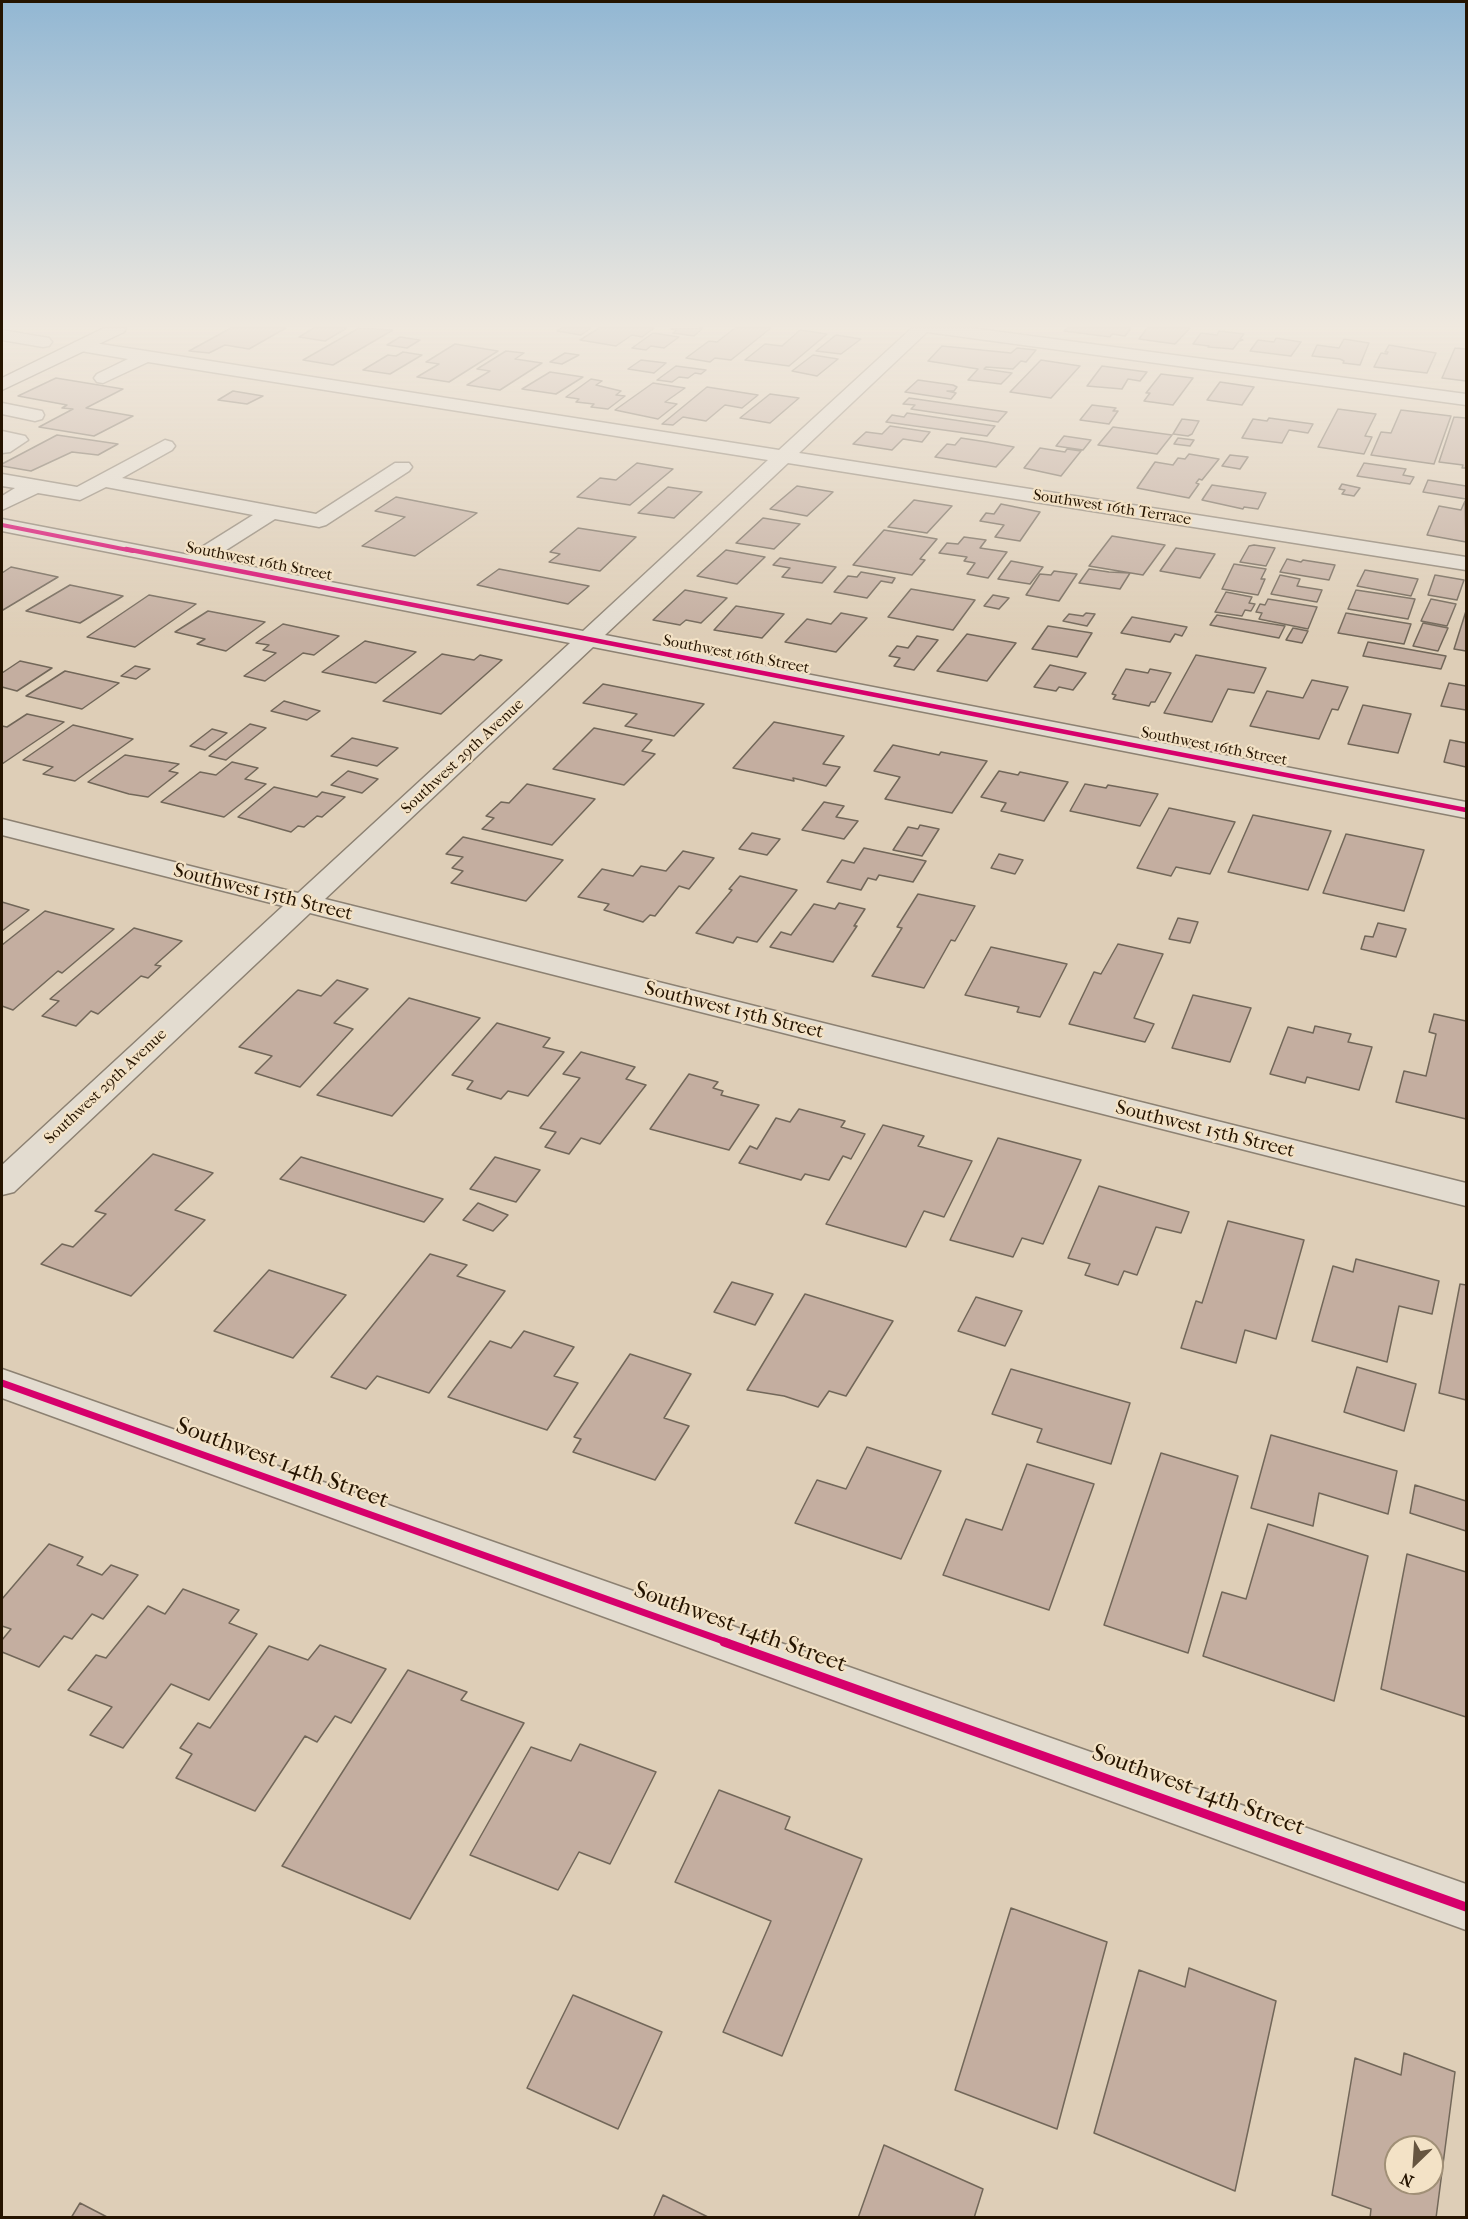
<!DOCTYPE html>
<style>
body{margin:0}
#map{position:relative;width:1468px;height:2219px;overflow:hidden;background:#deceb7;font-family:"IM FELL French Canon",serif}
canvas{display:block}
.frame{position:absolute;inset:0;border:3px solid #251400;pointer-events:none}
.north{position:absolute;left:1384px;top:2135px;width:60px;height:60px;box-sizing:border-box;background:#f3e2c6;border:2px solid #a19077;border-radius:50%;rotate:205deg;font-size:16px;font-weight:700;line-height:24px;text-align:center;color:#251400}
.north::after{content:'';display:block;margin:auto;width:21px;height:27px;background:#665540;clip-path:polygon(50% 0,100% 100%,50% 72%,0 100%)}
</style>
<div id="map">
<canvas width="1468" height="2219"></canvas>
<div class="frame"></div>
<div class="north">N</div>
</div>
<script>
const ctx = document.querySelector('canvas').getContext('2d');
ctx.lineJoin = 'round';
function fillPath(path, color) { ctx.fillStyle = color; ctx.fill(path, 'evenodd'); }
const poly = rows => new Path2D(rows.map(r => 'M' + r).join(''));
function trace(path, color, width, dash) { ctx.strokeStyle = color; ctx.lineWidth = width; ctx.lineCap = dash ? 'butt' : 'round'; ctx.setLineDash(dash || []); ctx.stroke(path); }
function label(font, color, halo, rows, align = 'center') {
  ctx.font = font + ' "IM FELL French Canon",serif'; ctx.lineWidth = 4.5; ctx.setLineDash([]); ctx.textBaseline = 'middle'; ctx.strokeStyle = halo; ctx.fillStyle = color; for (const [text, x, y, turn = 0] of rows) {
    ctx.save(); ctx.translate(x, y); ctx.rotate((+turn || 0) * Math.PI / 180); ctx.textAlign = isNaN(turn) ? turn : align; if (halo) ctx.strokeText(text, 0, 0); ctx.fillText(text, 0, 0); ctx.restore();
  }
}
const building = poly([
 [231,328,286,328,249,349,225,345,209,353,189,351,231,328],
 [314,328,347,328,325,341,299,337,314,328],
 [359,328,393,330,333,365,303,360,359,328],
 [561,328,591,328,581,335,557,331,561,328],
 [599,328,654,328,642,337,632,335,616,346,580,340,599,328],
 [703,328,694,336,673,333,677,330,671,329,703,328],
 [735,328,771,328,731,360,715,358,710,362,686,358,709,341,717,342,735,328],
 [1067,328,1131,328,1125,336,1112,334,1110,337,1064,331,1067,328],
 [1147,328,1190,328,1175,344,1139,339,1147,328],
 [800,330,827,334,789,366,745,360,765,344,782,346,800,330],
 [1219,331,1244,334,1240,339,1243,340,1239,341,1233,349,1208,347,1209,346,1193,344,1201,333,1217,335,1219,331],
 [653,333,679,337,664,348,651,346,646,350,632,348,653,333],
 [836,335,861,339,841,354,816,351,836,335],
 [400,337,420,340,407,348,387,345,400,337],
 [1276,338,1301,342,1291,356,1250,351,1258,340,1274,342,1276,338],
 [1344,339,1369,343,1360,365,1343,363,1344,361,1340,359,1312,356,1317,345,1339,348,1344,339],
 [455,344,498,351,449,382,417,377,439,364,426,362,455,344],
 [1389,345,1436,353,1427,373,1374,367,1381,353,1387,354,1388,352,1385,352,1389,345],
 [942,346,1011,353,1017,348,1036,350,1026,362,1021,361,1013,369,986,367,984,369,1012,373,1001,384,968,380,978,369,928,361,942,346],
 [1455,348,1466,349,1466,381,1442,378,1455,348],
 [506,351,524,353,515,359,542,363,500,390,467,385,490,371,477,369,506,351],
 [403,352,422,355,390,374,363,370,388,355,396,356,403,352],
 [565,353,579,355,562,364,550,362,565,353],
 [813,355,838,359,817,376,792,371,813,355],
 [641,360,666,363,654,373,628,369,641,360],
 [1041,360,1080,366,1051,398,1010,392,1041,360],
 [676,366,706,370,701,374,695,373,688,378,679,377,672,382,657,380,676,366],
 [1102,366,1147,372,1140,381,1128,379,1122,389,1087,386,1102,366],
 [550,372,583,377,556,394,522,389,550,372],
 [1161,374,1193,378,1173,405,1144,401,1150,393,1146,393,1161,374],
 [56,378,123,389,86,408,133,416,94,436,39,427,73,409,62,408,67,405,18,396,56,378],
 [591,379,602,381,596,385,621,391,616,395,625,396,608,409,591,407,594,404,576,402,579,399,566,397,591,379],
 [918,380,953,385,957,387,954,391,947,391,956,393,951,399,905,392,918,380],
 [1220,382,1254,387,1242,405,1207,400,1220,382],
 [653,383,685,388,665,402,677,404,658,419,615,410,653,383],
 [707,387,758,395,742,408,725,405,706,421,683,417,673,425,662,424,707,387],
 [233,391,263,396,247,404,218,400,233,391],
 [770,394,799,398,770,423,740,418,770,394],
 [909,398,1007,412,998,422,911,409,915,405,903,404,909,398],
 [1092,405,1116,408,1113,411,1118,411,1109,424,1080,420,1092,405],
 [1338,409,1376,414,1365,436,1372,437,1364,454,1318,447,1338,409],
 [1401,410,1451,416,1434,464,1371,455,1381,432,1391,433,1401,410],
 [907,413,995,426,987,436,886,422,892,415,904,417,907,413],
 [1454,417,1466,418,1466,468,1462,468,1463,465,1439,462,1454,417],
 [1269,418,1313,424,1308,433,1289,430,1282,443,1242,438,1253,419,1267,421,1269,418],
 [1182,419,1199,421,1192,434,1188,436,1173,434,1182,419],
 [890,426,930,432,922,442,903,439,892,450,853,444,866,432,882,434,890,426],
 [1113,427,1172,435,1157,454,1098,445,1113,427],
 [57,435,118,444,98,455,72,452,31,471,2,466,2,464,57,435],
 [1064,436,1091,440,1083,450,1056,446,1064,436],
 [961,438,987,442,1014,447,996,467,935,457,947,444,955,445,961,438],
 [1178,438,1194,440,1190,446,1174,444,1178,438],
 [1040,448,1065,452,1067,449,1081,451,1061,476,1024,468,1040,448],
 [1189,454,1219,459,1202,480,1199,479,1196,483,1199,484,1189,498,1137,488,1155,462,1173,465,1178,458,1185,459,1189,454],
 [1230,455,1248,457,1240,469,1222,466,1230,455],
 [637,463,673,469,630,505,577,497,600,478,616,480,637,463],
 [1364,463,1406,469,1403,475,1414,477,1410,484,1357,476,1364,463],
 [1428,480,1466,486,1466,499,1423,492,1428,480],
 [1342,484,1360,488,1354,496,1342,494,1345,490,1339,489,1342,484],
 [1212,485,1266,493,1258,509,1244,507,1243,509,1202,500,1212,485],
 [797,486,833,492,807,516,770,509,797,486],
 [668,487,702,492,674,518,638,513,668,487],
 [396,497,477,513,415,556,362,546,405,517,375,511,396,497],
 [914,500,952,506,927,533,888,527,914,500],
 [1465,501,1466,542,1427,535,1439,506,1461,510,1465,501],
 [1001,504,1040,512,1020,541,995,537,1004,525,980,521,986,513,994,514,1001,504],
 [763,518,800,524,774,549,736,543,763,518],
 [578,528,636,537,600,571,549,562,560,554,550,552,578,528],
 [884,530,937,539,920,559,925,560,912,575,853,565,884,530],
 [1112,536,1165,545,1143,575,1089,566,1112,536],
 [964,537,986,540,980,548,1007,552,988,578,967,574,975,563,964,561,967,557,939,553,947,543,958,544,964,537],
 [1254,545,1275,548,1266,566,1240,562,1249,546,1254,545],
 [1176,548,1215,554,1200,578,1160,571,1176,548],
 [726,550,765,557,737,584,697,576,726,550],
 [780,558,836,567,822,583,782,577,790,568,773,565,780,558],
 [1287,559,1301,562,1303,560,1335,565,1329,580,1280,572,1287,559],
 [1011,561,1043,567,1030,584,998,579,1011,561],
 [1234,564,1266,569,1261,579,1265,579,1258,595,1222,589,1234,564],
 [11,567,58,577,3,610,2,610,2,573,11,567],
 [499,569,589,586,568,604,477,585,499,569],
 [1089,569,1109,572,1130,573,1120,589,1079,583,1089,569],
 [1365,570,1418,579,1411,596,1357,586,1365,570],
 [1054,571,1077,574,1059,601,1026,595,1040,574,1051,575,1054,571],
 [861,572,895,578,892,583,881,581,867,598,834,592,848,576,857,577,861,572],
 [1280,575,1300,579,1297,586,1322,590,1317,602,1271,594,1280,575],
 [1435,575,1464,580,1457,600,1428,595,1435,575],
 [70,585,123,596,80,623,26,611,70,585],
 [911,589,975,600,953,630,888,617,911,589],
 [685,590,727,598,701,623,686,620,680,625,653,620,685,590],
 [1356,590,1415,599,1408,619,1348,609,1356,590],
 [1226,592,1252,597,1249,603,1255,604,1251,611,1245,610,1242,616,1215,612,1226,592],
 [149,595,196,604,135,647,87,637,149,595],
 [993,595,1009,598,999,609,984,606,993,595],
 [1268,599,1317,607,1308,629,1259,619,1262,613,1256,612,1260,604,1265,605,1268,599],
 [1431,599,1456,604,1447,626,1421,621,1431,599],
 [736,606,784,614,762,638,714,630,736,606],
 [208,611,265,622,226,651,197,644,205,639,175,632,208,611],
 [1466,611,1466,651,1454,649,1466,611],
 [841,613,867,618,836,652,785,642,807,619,831,624,841,613],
 [1086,613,1095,614,1087,626,1063,621,1069,614,1083,616,1086,613],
 [1346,613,1411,624,1404,644,1338,633,1346,613],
 [1217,615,1285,626,1279,638,1210,625,1217,615],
 [1132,617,1187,627,1182,636,1175,634,1170,642,1121,633,1132,617],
 [1423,623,1448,628,1438,651,1413,646,1423,623],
 [283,624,339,636,314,655,303,653,265,681,244,676,276,653,263,650,269,645,256,643,283,624],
 [1048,626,1092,633,1077,657,1032,649,1048,626],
 [1293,628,1308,631,1302,643,1286,640,1293,628],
 [967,634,1016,643,987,681,937,671,967,634],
 [917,636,938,640,914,670,894,666,900,658,889,656,897,646,908,648,917,636],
 [365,641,416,652,376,683,322,672,365,641],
 [1368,642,1446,656,1441,669,1363,656,1368,642],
 [442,654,474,660,480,655,502,660,441,714,383,701,442,654],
 [1196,655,1266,668,1254,693,1228,689,1212,722,1164,713,1196,655],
 [20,661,52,668,17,691,2,687,2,673,20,661],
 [1050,665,1086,673,1073,690,1059,687,1056,691,1034,687,1050,665],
 [135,666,150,669,136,679,121,676,135,666],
 [1126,669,1148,673,1150,669,1171,673,1155,702,1151,702,1149,706,1113,699,1116,695,1112,694,1126,669],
 [65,671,119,683,82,709,26,696,65,671],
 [1312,680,1348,687,1338,710,1332,709,1319,739,1250,726,1267,691,1303,698,1312,680],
 [1449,683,1466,686,1466,710,1441,706,1449,683],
 [603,684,704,704,674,736,625,726,637,714,583,703,603,684],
 [284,701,320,711,307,720,271,711,284,701],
 [1363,705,1411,714,1398,753,1348,744,1363,705],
 [27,714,64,722,2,764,2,726,7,727,27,714],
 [774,722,844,736,823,764,840,767,826,786,793,778,794,781,733,768,774,722],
 [250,724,266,728,226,760,209,756,250,724],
 [73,725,133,739,75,781,43,774,53,767,23,760,73,725],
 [594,728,652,740,642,751,655,754,624,785,553,769,594,728],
 [212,729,227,733,205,750,190,746,212,729],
 [352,738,398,748,377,766,331,756,352,738],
 [1450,740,1466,743,1466,767,1444,762,1450,740],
 [893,745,939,755,941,752,987,761,952,813,885,799,900,777,874,771,893,745],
 [125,755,179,764,169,771,178,773,148,797,129,794,88,782,125,755],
 [232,762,258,768,245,779,266,784,224,817,161,802,200,772,216,775,232,762],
 [348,771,378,779,362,793,331,785,348,771],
 [999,771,1018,775,1020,772,1068,782,1044,821,1001,811,1006,803,981,797,999,771],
 [527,784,595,799,552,845,482,829,494,818,486,816,501,802,509,803,527,784],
 [1085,784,1106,788,1108,785,1158,794,1140,826,1070,811,1085,784],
 [274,787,317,797,322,792,345,797,322,817,317,816,304,827,298,826,291,832,238,817,274,787],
 [824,802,844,806,836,817,858,821,844,839,802,830,824,802],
 [1169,808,1235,822,1210,874,1176,867,1171,876,1137,868,1169,808],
 [1253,815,1331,831,1308,890,1228,872,1253,815],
 [920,825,939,829,922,856,893,850,908,827,918,829,920,825],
 [752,833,780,839,767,855,739,849,752,833],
 [1346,834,1424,850,1404,911,1323,893,1346,834],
 [463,837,563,860,526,901,451,883,463,871,452,868,463,857,446,854,463,837],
 [864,848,926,861,913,882,879,875,876,880,868,878,861,890,827,882,842,860,854,863,864,848],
 [683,851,714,858,689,889,679,886,655,916,650,915,643,922,604,910,609,904,578,897,602,869,633,876,641,866,666,871,683,851],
 [999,854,1023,860,1015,874,991,868,999,854],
 [740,876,797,890,757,942,737,937,733,943,696,933,732,890,729,889,740,876],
 [918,894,975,906,955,941,951,940,924,988,872,976,902,928,897,927,918,894],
 [2,902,29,910,2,931,2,902],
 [839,903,865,909,854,926,857,926,833,962,770,947,781,932,791,935,814,904,835,909,839,903],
 [45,911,114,929,62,973,58,971,13,1010,2,1006,2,945,45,911],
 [1178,918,1198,922,1190,943,1169,939,1178,918],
 [1378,923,1406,929,1396,957,1361,949,1365,936,1373,937,1378,923],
 [134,928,182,941,155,965,161,966,148,978,141,976,98,1014,91,1011,76,1026,42,1016,59,1001,50,999,134,928],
 [1118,944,1163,954,1134,1018,1154,1024,1145,1042,1069,1024,1094,972,1101,974,1118,944],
 [991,947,1067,964,1040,1017,1017,1012,1019,1007,965,995,991,947],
 [337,980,368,989,334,1023,353,1029,300,1087,255,1073,272,1056,239,1047,298,990,321,996,337,980],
 [1193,995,1251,1008,1230,1062,1172,1048,1193,995],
 [409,998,480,1018,392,1116,317,1095,409,998],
 [1434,1014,1466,1021,1466,1119,1396,1102,1404,1071,1426,1076,1436,1034,1429,1032,1434,1014],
 [497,1023,550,1038,543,1047,564,1052,528,1096,508,1091,501,1099,467,1089,473,1081,452,1075,497,1023],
 [1315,1026,1351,1034,1348,1042,1372,1047,1359,1090,1307,1077,1305,1083,1270,1074,1288,1027,1313,1033,1315,1026],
 [581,1052,635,1067,626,1079,646,1085,600,1144,581,1138,569,1154,545,1147,556,1132,540,1128,580,1078,563,1074,581,1052],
 [689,1074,718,1082,713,1088,723,1091,721,1095,759,1105,729,1150,650,1129,689,1074],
 [799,1109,845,1121,841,1127,865,1134,851,1159,843,1156,829,1180,805,1174,801,1180,739,1163,750,1146,757,1149,776,1118,790,1122,799,1109],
 [883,1125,924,1136,918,1146,972,1161,944,1217,924,1211,906,1247,826,1224,883,1125],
 [998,1138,1081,1160,1043,1244,1022,1238,1013,1257,950,1240,998,1138],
 [153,1154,213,1173,175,1210,205,1220,131,1296,41,1264,62,1244,73,1247,106,1214,95,1211,153,1154],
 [301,1157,443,1199,424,1222,280,1179,301,1157],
 [495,1157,540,1170,516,1202,470,1189,495,1157],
 [1099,1186,1189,1212,1181,1233,1156,1227,1137,1275,1124,1271,1118,1285,1085,1275,1090,1264,1068,1258,1099,1186],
 [478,1203,508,1215,493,1231,463,1220,478,1203],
 [1228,1221,1304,1240,1276,1339,1245,1330,1236,1363,1181,1348,1196,1301,1202,1303,1228,1221],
 [430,1254,467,1265,457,1276,505,1291,429,1393,377,1376,366,1389,331,1377,430,1254],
 [1356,1259,1439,1281,1432,1314,1399,1306,1387,1362,1312,1341,1333,1266,1353,1272,1356,1259],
 [269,1270,346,1295,293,1358,214,1331,269,1270],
 [732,1282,773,1294,755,1325,714,1312,732,1282],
 [1460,1284,1466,1285,1466,1400,1439,1393,1460,1284],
 [805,1294,893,1321,846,1396,829,1391,818,1407,784,1396,747,1390,805,1294],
 [976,1297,1022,1311,1005,1346,958,1331,976,1297],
 [524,1331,574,1347,554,1376,578,1383,547,1430,448,1397,490,1341,511,1348,524,1331],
 [630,1354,691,1374,664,1418,689,1426,655,1480,573,1452,581,1439,574,1437,630,1354],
 [1357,1367,1416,1384,1404,1431,1344,1412,1357,1367],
 [1011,1369,1130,1403,1111,1464,1037,1442,1042,1429,992,1414,1011,1369],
 [1271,1435,1397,1471,1388,1514,1319,1493,1313,1526,1251,1508,1271,1435],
 [867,1447,941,1471,901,1559,795,1523,817,1480,846,1489,867,1447],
 [1161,1453,1238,1476,1188,1653,1104,1625,1161,1453],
 [1027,1464,1094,1484,1049,1610,943,1575,966,1519,1002,1530,1027,1464],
 [1415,1485,1466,1501,1466,1531,1410,1513,1415,1485],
 [1268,1524,1368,1556,1334,1701,1203,1656,1222,1592,1246,1599,1268,1524],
 [49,1544,83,1557,77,1565,102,1575,111,1565,138,1575,103,1619,92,1614,72,1639,64,1636,39,1667,2,1652,2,1640,11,1629,2,1626,2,1599,49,1544],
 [1407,1554,1466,1572,1466,1717,1381,1689,1407,1554],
 [183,1589,239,1610,229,1623,257,1634,209,1700,171,1684,123,1748,90,1735,112,1707,68,1690,96,1655,106,1658,148,1606,165,1614,183,1589],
 [320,1645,386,1669,351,1723,335,1716,317,1742,305,1736,255,1811,176,1778,192,1754,180,1748,198,1723,210,1728,269,1646,308,1660,320,1645],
 [408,1670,467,1692,461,1700,524,1723,410,1919,282,1866,408,1670],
 [580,1744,656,1772,610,1864,579,1852,558,1890,470,1855,531,1747,571,1761,580,1744],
 [719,1790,790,1817,785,1829,862,1859,782,2056,723,2032,771,1921,675,1882,719,1790],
 [1011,1908,1107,1942,1057,2129,955,2090,1011,1908],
 [1189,1968,1276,2001,1235,2191,1094,2133,1139,1970,1185,1987,1189,1968],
 [573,1995,662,2032,618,2129,527,2088,573,1995],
 [1404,2053,1455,2072,1436,2218,1370,2218,1371,2209,1332,2195,1355,2058,1401,2075,1404,2053],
 [1396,2147,1432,2147,1432,2183,1396,2183,1396,2147],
 [884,2145,983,2189,974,2218,858,2218,884,2145],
 [663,2195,710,2218,653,2218,663,2195],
 [80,2203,109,2218,71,2218,80,2203]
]);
fillPath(building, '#c4aea0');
trace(building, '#726759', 1.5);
const minor = poly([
 [912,328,971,328,1466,394,1466,405,927,332,799,453,1466,557,1466,570,788,463,605,635,1466,802,1466,818,593,647,325,899,1466,1183,1466,1206,310,913,14,1192,2,1195,2,1165,283,906,2,835,2,819,298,893,570,643,2,531,2,519,189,555,253,515,106,487,80,500,38,493,2,510,2,496,15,488,2,486,2,474,77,487,165,440,172,442,175,446,172,450,122,478,316,514,395,463,409,463,412,467,409,471,326,525,319,527,275,519,212,559,583,631,768,460,148,362,103,383,97,382,94,378,97,374,128,359,75,350,72,346,75,342,81,341,146,351,779,450,912,328],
 [2,330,43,337,49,338,52,342,49,346,43,347,2,340,2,330],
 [2,403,42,411,44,415,42,419,35,421,2,414,2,403],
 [2,431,25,436,28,440,10,452,2,453,2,431],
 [2,1369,1466,1884,1466,1930,2,1398,2,1369]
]);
const highway = poly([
 [104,328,126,328,124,332,2,390,2,378,104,328]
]);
trace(minor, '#8c8172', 3);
trace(highway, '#726759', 3);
fillPath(minor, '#e3dcd0');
fillPath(highway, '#dfd6c9');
trace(poly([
 [2,525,133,551]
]), '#d6006c', 4);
trace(poly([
 [126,549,1466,810]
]), '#d6006c', 4.5);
trace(poly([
 [2,1383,729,1643]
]), '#d6006c', 7);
trace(poly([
 [724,1642,1466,1907]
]), '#d6006c', 9);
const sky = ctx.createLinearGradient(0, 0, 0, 639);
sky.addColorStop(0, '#92b7d3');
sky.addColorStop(0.51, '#f0e9df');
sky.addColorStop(1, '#f0e9df00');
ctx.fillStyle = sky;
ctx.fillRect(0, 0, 1468, 639);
label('16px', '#251400', '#f3e2c6', [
 ["Southwest 16th Terrace",1112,508,9],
 ["Southwest 16th Street",259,562,11],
 ["Southwest 16th Street",736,655,11],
 ["Southwest 16th Street",1214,747,11],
 ["Southwest 29th Avenue",463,757,-43],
 ["Southwest 29th Avenue",106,1087,-43]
]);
label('20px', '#251400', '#f3e2c6', [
 ["Southwest 15th Street",263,893,14],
 ["Southwest 15th Street",734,1011,14],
 ["Southwest 15th Street",1205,1130,14]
]);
label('24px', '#251400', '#f3e2c6', [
 ["Southwest 14th Street",282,1464,20],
 ["Southwest 14th Street",740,1628,20],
 ["Southwest 14th Street",1198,1791,20]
]);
</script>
